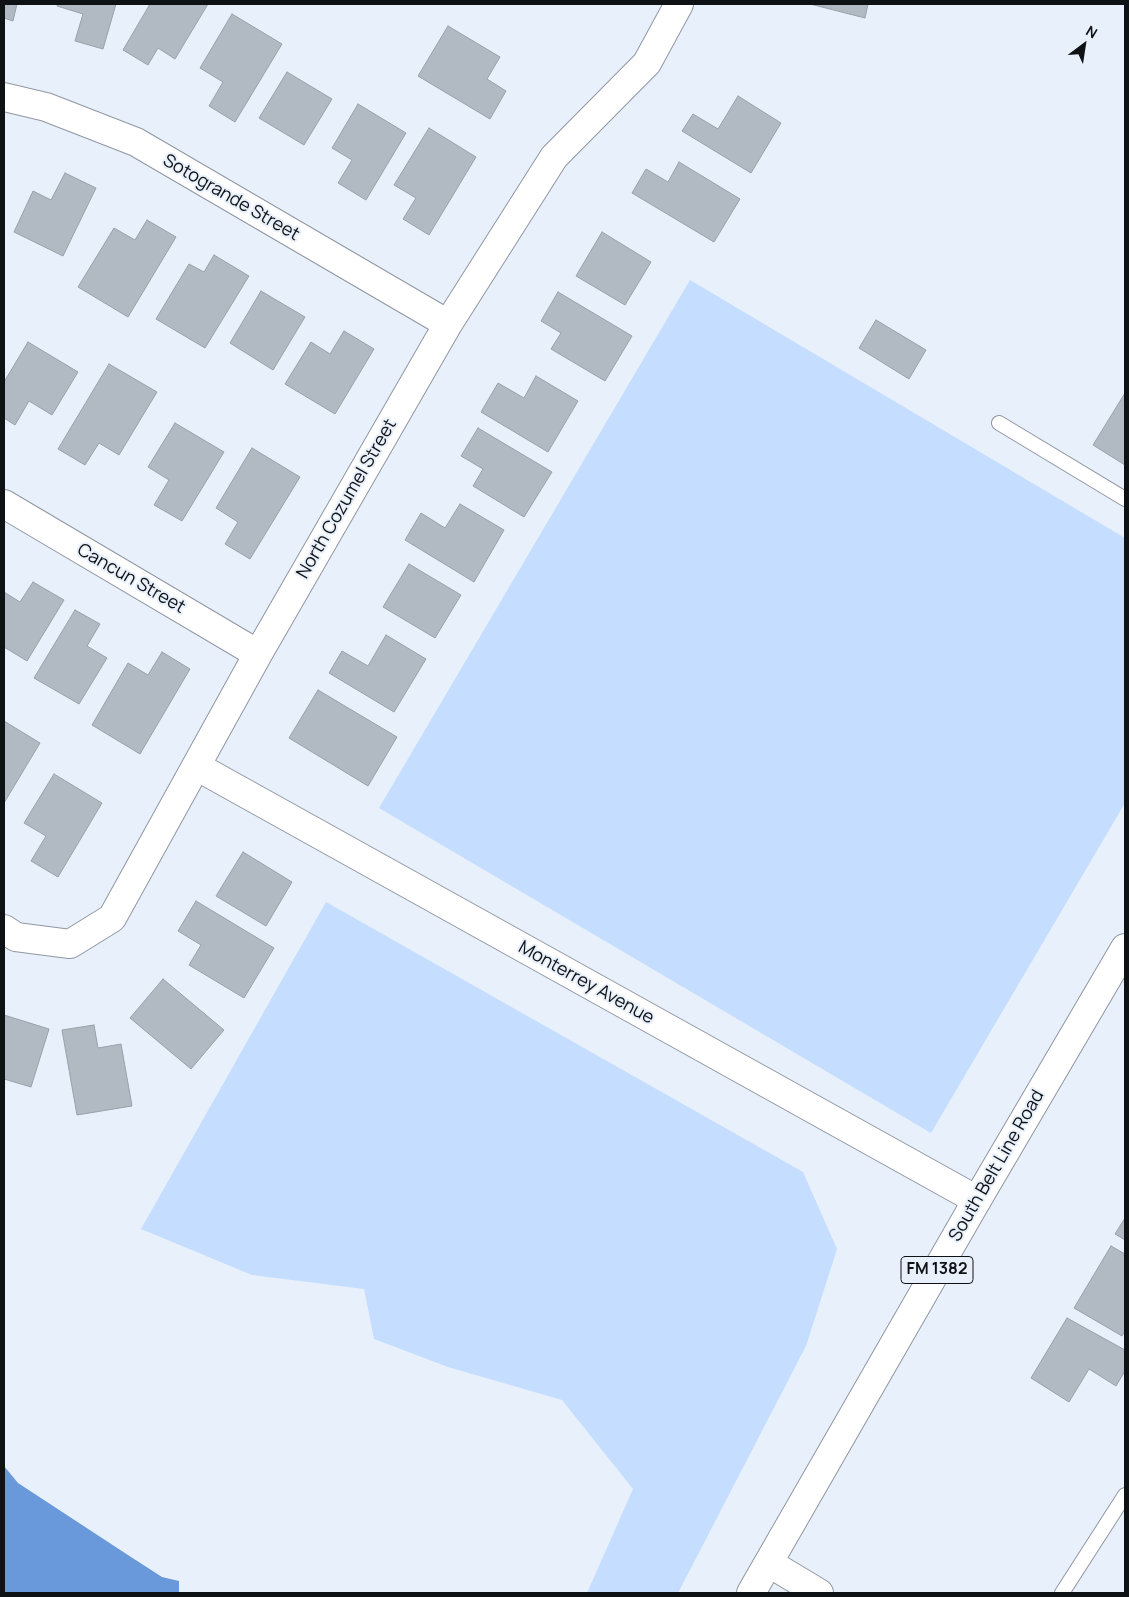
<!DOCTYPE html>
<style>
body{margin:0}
#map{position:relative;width:1129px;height:1597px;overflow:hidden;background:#e8f0fb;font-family:Manrope,sans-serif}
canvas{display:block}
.frame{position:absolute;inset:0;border:5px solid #0f1215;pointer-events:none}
.north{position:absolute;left:1059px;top:20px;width:50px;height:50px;-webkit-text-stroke:4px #e8f0fb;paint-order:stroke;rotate:31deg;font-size:14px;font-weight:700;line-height:20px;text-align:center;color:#0f1215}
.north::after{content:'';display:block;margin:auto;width:18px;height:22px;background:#0f1215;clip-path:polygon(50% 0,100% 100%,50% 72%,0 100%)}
</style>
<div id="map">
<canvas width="1129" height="1597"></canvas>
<div class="frame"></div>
<div class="north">N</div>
</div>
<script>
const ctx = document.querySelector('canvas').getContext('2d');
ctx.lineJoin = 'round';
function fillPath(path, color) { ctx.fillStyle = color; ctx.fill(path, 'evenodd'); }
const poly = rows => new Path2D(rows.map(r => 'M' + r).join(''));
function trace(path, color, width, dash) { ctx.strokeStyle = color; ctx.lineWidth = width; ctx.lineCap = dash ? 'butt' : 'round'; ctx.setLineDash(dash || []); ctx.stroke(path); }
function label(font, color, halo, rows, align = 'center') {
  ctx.font = font + ' Manrope,sans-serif'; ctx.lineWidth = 4; ctx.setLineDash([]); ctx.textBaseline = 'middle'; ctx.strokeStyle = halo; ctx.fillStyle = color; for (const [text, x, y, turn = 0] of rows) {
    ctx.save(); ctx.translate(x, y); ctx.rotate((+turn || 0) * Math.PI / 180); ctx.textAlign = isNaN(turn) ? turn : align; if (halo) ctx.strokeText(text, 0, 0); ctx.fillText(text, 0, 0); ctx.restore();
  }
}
fillPath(poly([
 [690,280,1125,538,1125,803,931,1133,379,808],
 [326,902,803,1172,837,1249,806,1346,678,1593,587,1593,633,1489,562,1400,448,1367,374,1339,364,1289,252,1275,141,1229]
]), '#c5ddfe');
fillPath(poly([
 [4,1466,18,1483,131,1557,162,1577,179,1581,179,1593,4,1593]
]), '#6999da');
const building = poly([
 [4,4,17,4,13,21,4,18,4,4],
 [58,4,116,4,103,49,75,41,83,14,57,6,58,4],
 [150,4,208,4,175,59,158,48,148,65,123,50,150,4],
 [810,4,868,4,865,18,810,4],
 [232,14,282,44,235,122,209,106,223,82,200,68,232,14],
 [448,26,500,57,487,79,506,91,490,119,418,76,448,26],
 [287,72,332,99,304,145,259,118,287,72],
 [738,96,781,123,751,173,682,131,693,114,718,129,738,96],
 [358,104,406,133,366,200,338,183,352,160,332,148,358,104],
 [429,128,476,157,429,235,403,219,416,198,394,185,429,128],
 [679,162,740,199,714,242,632,193,646,169,668,182,679,162],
 [65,173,96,188,63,256,14,232,33,191,51,200,65,173],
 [147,220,176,237,128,317,78,287,114,228,135,240,147,220],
 [602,232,651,262,625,305,576,276,602,232],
 [214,255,249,276,205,348,156,319,189,264,204,272,214,255],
 [261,291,305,317,273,370,230,343,261,291],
 [558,292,632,336,605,381,551,349,561,333,541,321,558,292],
 [876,320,926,350,909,379,859,348,876,320],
 [344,331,374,349,335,414,285,384,311,342,330,354,344,331],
 [28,342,78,372,52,415,29,401,15,425,4,418,4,382,28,342],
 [109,364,157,392,119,455,99,443,85,465,58,449,109,364],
 [536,376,578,401,548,452,481,412,498,383,524,398,536,376],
 [1125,393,1125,465,1093,445,1125,393],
 [175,423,224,452,182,521,154,505,169,480,148,467,175,423],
 [478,428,552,472,524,517,473,486,483,469,461,456,478,428],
 [252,448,300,477,250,559,225,544,238,522,216,508,252,448],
 [460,504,504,530,474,582,405,540,421,513,445,528,460,504],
 [409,564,461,595,435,638,383,607,409,564],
 [33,582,64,600,27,661,4,647,4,592,20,602,33,582],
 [75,610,100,624,87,646,107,658,79,704,34,678,75,610],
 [386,635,426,659,394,712,329,673,342,651,368,666,386,635],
 [162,652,190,669,140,754,92,725,128,663,148,675,162,652],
 [318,690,397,737,368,786,289,738,318,690],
 [4,721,40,743,4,803,4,721],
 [54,774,102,803,58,877,31,861,46,836,24,823,54,774],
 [243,852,292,882,266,926,216,896,243,852],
 [196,901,274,948,244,998,189,965,201,945,178,931,196,901],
 [163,979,224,1030,191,1069,130,1018,163,979],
 [4,1015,49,1029,31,1087,4,1079,4,1015],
 [94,1025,98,1048,121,1044,132,1106,77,1115,62,1030,94,1025],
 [1125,1218,1125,1240,1115,1234,1125,1218],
 [1111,1246,1125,1254,1125,1331,1122,1336,1074,1308,1111,1246],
 [1067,1318,1125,1350,1125,1371,1116,1386,1089,1369,1069,1402,1031,1378,1067,1318]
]);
fillPath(building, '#b1b9c3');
trace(building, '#99a0ab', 1);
const service = poly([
 [999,423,1125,499],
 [1062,1593,1125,1495]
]);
const minor = poly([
 [4,97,46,107,136,142,448,324],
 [4,504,258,654],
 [196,766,977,1200],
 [4,929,16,937,70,944,112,918,258,654,448,324,554,157,647,63,679,4],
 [769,1563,819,1593]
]);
const primary = poly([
 [751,1593,977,1200,1125,948]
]);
trace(service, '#9097a2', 16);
trace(minor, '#9097a2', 30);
trace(primary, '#9097a2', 30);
trace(service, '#fff', 14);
trace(minor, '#fff', 28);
trace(primary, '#fff', 28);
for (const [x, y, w] of [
 [937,1270,72]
]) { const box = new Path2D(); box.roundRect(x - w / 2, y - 13.5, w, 27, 4); ctx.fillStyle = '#e8f0fb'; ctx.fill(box); trace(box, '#0f1215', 1); }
label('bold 16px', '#0f1215', null, [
 ["FM 1382",937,1270]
]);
label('18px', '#0f1215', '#e8f0fb', [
 ["Sotogrande Street",231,198,30],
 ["North Cozumel Street",347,499,-60],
 ["Cancun Street",131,579,30],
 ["Monterrey Avenue",586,983,29],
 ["South Belt Line Road",997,1166,-60]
]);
</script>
